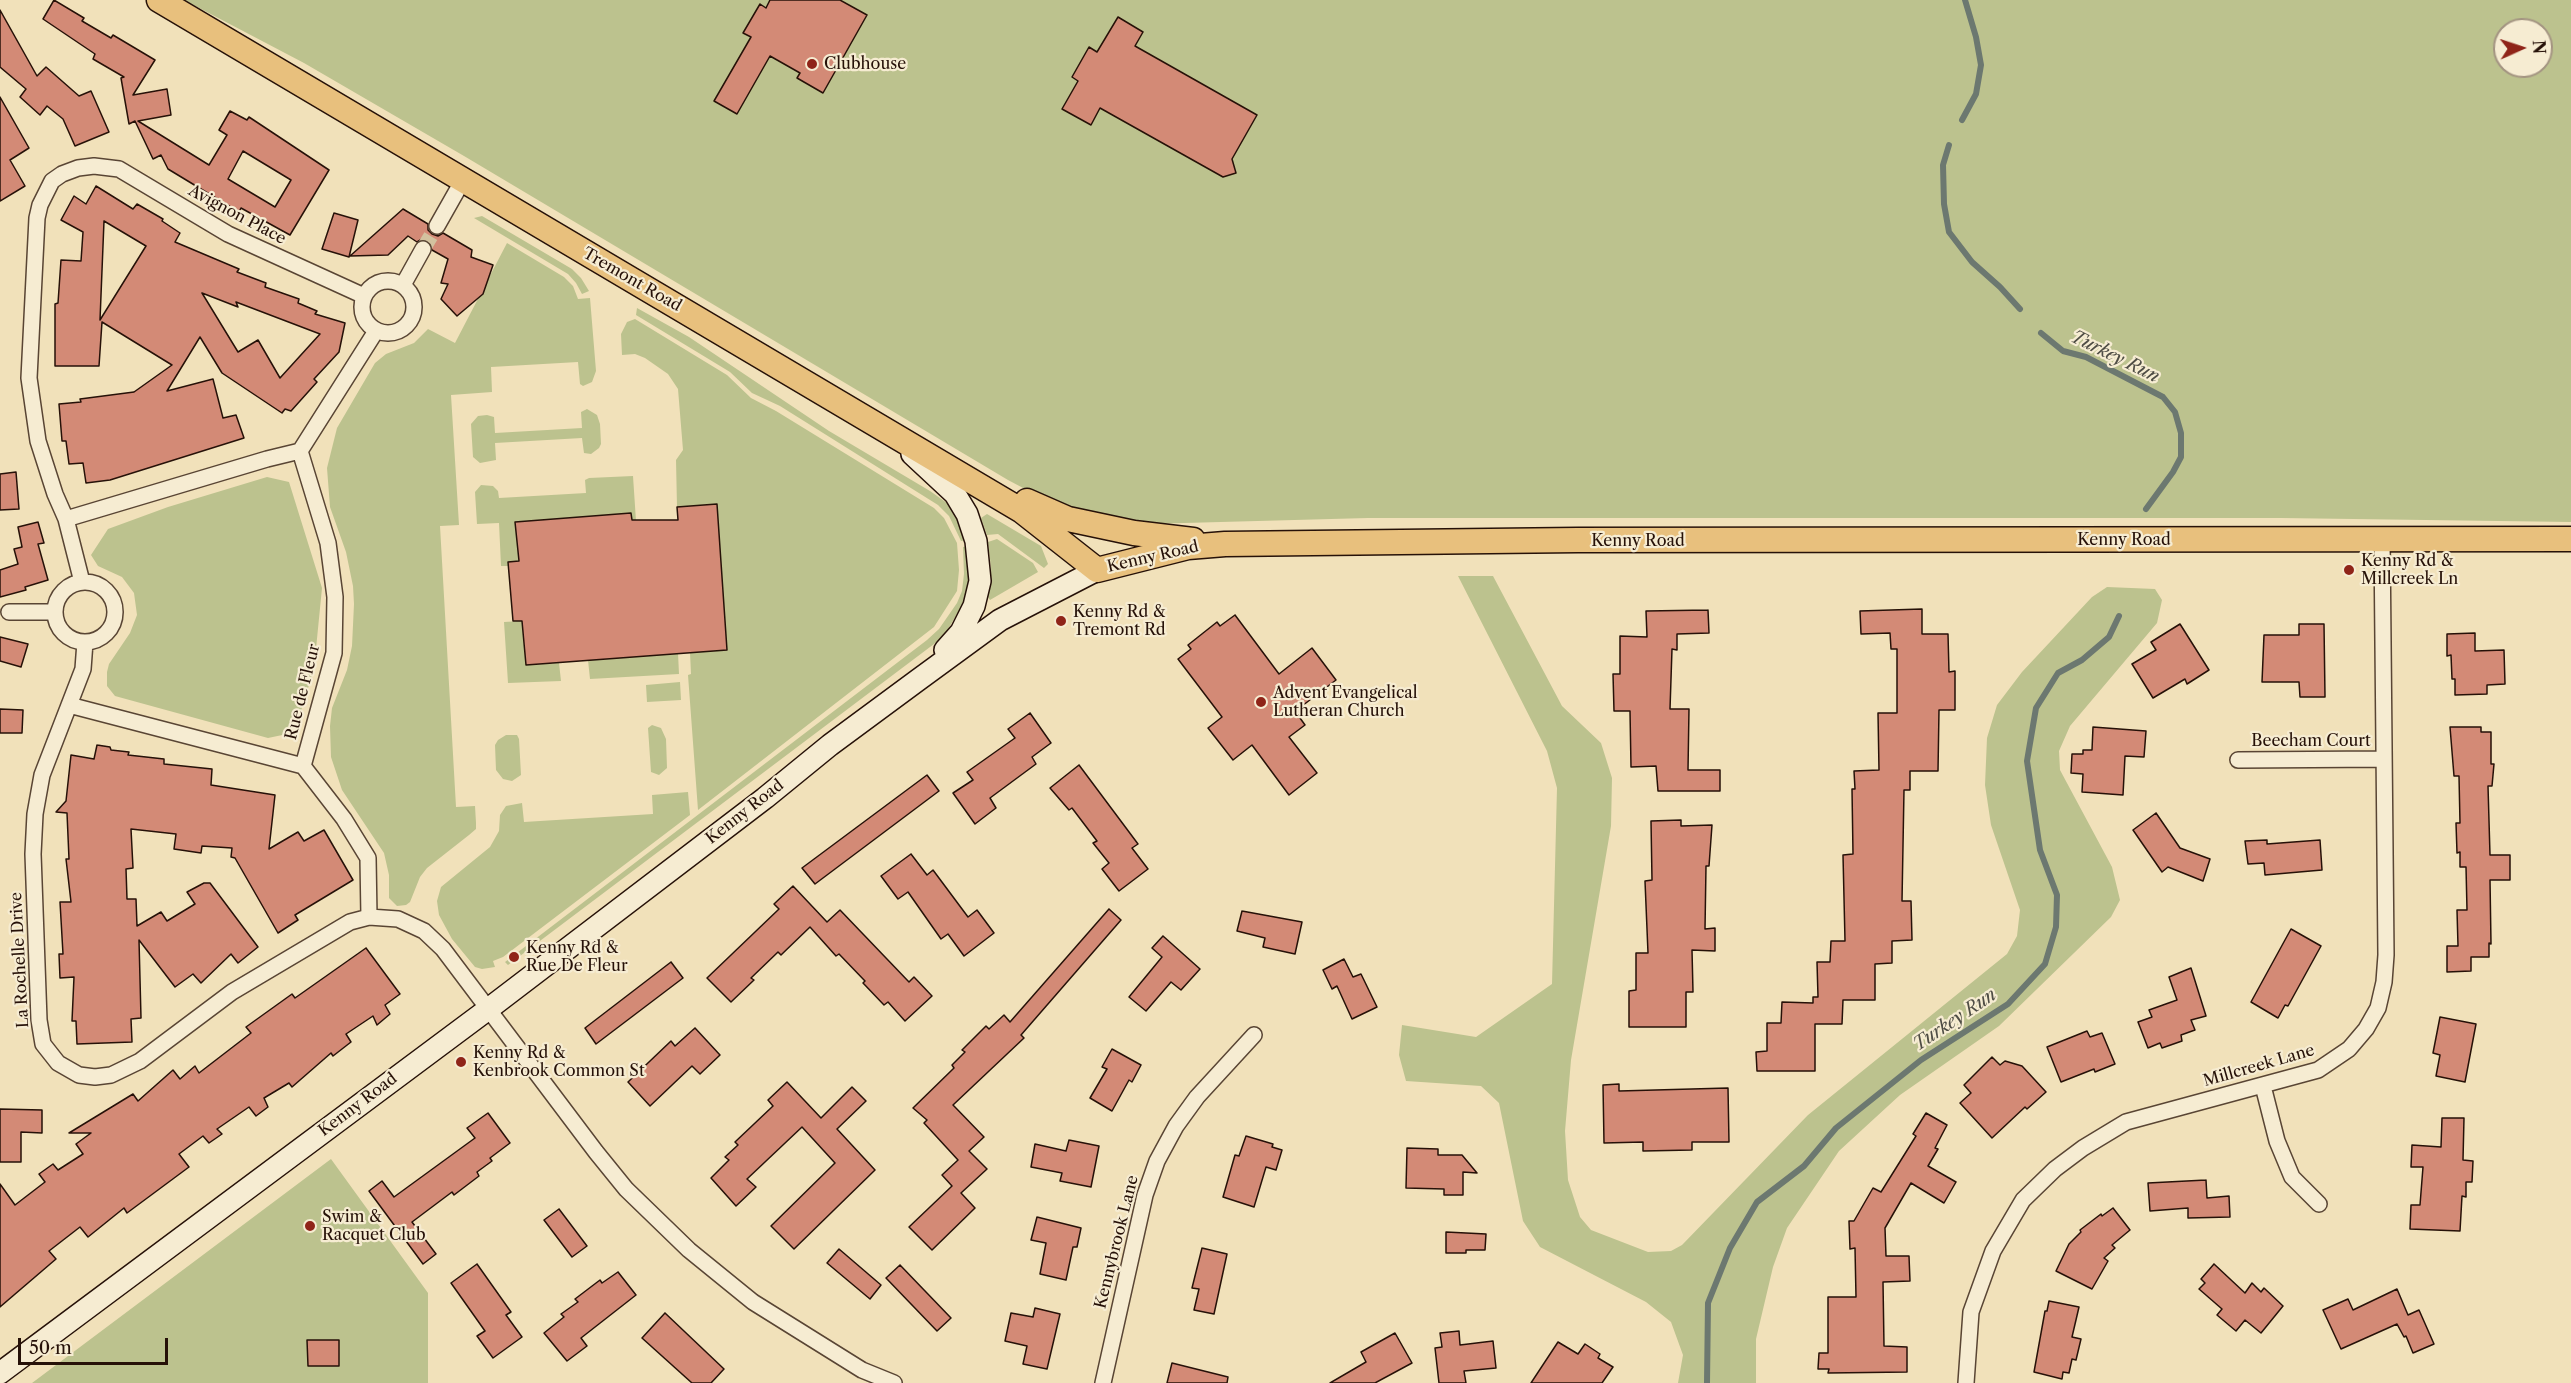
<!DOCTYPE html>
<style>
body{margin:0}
#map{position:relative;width:2571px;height:1383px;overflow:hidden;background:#f1e1ba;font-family:"Libre Caslon Text",serif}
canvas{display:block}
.north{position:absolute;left:2493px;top:18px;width:60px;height:60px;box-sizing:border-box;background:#f6ecd2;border:2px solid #a39481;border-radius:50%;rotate:87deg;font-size:16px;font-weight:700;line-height:24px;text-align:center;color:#261108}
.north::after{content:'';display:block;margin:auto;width:21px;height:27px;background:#8f2418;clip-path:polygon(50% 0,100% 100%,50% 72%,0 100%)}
.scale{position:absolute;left:18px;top:1338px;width:150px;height:27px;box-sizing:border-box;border:3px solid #261108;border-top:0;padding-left:8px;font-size:18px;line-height:21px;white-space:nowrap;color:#261108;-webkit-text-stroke:4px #f6ecd2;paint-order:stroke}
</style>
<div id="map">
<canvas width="2571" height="1383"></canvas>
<div class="north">N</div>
<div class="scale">50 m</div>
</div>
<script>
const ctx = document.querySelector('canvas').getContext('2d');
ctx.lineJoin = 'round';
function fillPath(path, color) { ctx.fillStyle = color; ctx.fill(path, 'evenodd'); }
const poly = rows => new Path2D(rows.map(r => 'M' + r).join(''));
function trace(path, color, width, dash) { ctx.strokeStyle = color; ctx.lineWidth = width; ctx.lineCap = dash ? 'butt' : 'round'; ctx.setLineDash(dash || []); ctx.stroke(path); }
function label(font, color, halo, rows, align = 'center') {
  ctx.font = font + ' "Libre Caslon Text",serif'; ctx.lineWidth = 4.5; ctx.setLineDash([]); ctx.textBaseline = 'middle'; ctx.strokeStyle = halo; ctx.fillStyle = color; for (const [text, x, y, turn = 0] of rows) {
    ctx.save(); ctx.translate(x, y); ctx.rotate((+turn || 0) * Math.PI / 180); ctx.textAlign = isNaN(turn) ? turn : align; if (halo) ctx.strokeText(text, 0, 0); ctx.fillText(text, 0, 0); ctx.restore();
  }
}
fillPath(poly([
 [184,0,2571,0,2571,522,2281,518,1368,518,1147,524,1093,515,1042,498,1008,480,464,156,304,63],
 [2505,30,2541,30,2541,66,2505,66],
 [482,216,572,269,581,278,589,291,582,294,576,283,568,274,474,218],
 [507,243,564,277,573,286,578,299,590,298,596,371,592,382,583,386,580,384,578,362,491,367,492,392,451,395,459,525,440,526,456,807,475,806,476,823,476,829,469,835,427,868,420,877,410,902,406,905,397,906,389,898,389,875,384,853,342,790,331,757,330,726,332,708,347,670,352,646,354,604,353,586,346,552,330,507,327,468,337,428,375,363,386,354,414,343,428,329,455,343],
 [637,308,689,337,829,431,930,491,947,503,958,516,967,540,961,541,949,516,938,505,780,406,752,393,730,372,636,315],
 [635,319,727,375,751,398,776,411,934,508,944,518,957,543,959,570,957,591,934,627,698,810,688,675,691,674,690,652,717,504,677,507,676,460,683,450,678,389,668,374,645,358,635,354,622,355,621,334,627,322],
 [587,409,597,415,600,424,601,444,599,448,591,454,584,453,582,438,495,443,496,460,480,463,473,457,471,424,478,416,487,415,494,417,495,433,582,428,581,412],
 [633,476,636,521,632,521,631,513,516,522,519,561,508,566,501,566,499,523,477,524,475,492,481,485,493,486,498,491,499,498,586,493,585,480,589,478],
 [267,477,289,482,322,588,314,669,300,714,287,734,268,738,115,696,107,686,107,672,109,664,130,633,137,615,134,593,122,577,98,566,91,555,108,529,168,507],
 [987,514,1041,546,1048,564,1044,568,998,534,987,535,981,518],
 [997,539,1033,563,1038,572,990,600,988,597,991,567,988,542],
 [969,546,970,572,966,599,945,634,934,644,508,965,505,962,927,640,939,629,957,603,962,591,964,574,963,547],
 [1458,576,1493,576,1562,706,1601,743,1612,778,1611,826,1571,1060,1565,1131,1568,1180,1580,1217,1591,1230,1648,1252,1671,1251,1682,1245,1808,1115,2007,954,2017,936,2020,910,1991,825,1985,785,1987,738,1997,705,2022,672,2092,597,2107,587,2155,589,2162,600,2157,623,2070,726,2059,751,2060,770,2112,867,2120,900,2111,917,1999,1026,1900,1095,1839,1151,1787,1228,1773,1267,1756,1339,1756,1383,1678,1383,1683,1355,1671,1322,1646,1302,1540,1247,1523,1221,1499,1103,1481,1086,1406,1081,1399,1055,1402,1025,1476,1037,1552,984,1557,788,1547,751],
 [522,621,526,665,559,663,561,681,508,683,504,622],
 [678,653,679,674,590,679,588,660],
 [680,682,681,700,647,702,646,685],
 [652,725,661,728,666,739,667,768,659,775,651,772,648,728],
 [506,735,517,735,519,739,521,775,512,781,503,779,496,770,495,745,498,740],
 [688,792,690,815,503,957,493,961,495,967,482,969,475,967,452,939,439,915,437,901,441,887,490,847,499,831,500,815,506,806,522,803,524,822,653,814,652,795],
 [331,1159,428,1293,428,1383,32,1383]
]), '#bcc28e');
trace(poly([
 [1962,120,1976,94,1981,65,1976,37,1965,0],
 [1949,145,1943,165,1944,204,1949,232,1972,262,2000,287,2020,309],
 [2041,333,2063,351,2086,357,2163,397,2175,412,2181,433,2181,457,2173,472,2146,509],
 [1707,1383,1708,1303,1730,1248,1757,1202,1804,1166,1836,1128,1921,1060,2008,1004,2045,964,2056,927,2057,895,2040,850,2027,761,2036,708,2058,673,2082,660,2109,637,2119,616]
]), '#6c7870', 6);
const building = poly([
 [54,0,84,18,82,21,111,38,113,35,155,60,133,95,167,89,171,115,138,121,209,165,227,135,219,130,230,111,247,120,249,117,329,170,290,235,241,208,239,212,168,169,161,155,153,159,135,121,129,124,121,78,124,77,93,59,95,54,43,19,54,0],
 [243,151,291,180,275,207,228,179,243,151],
 [770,0,840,0,867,15,823,93,797,78,800,73,770,56,737,114,714,101,751,37,743,33,760,4,766,8,770,0],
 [0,10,37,76,46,67,79,96,91,91,109,132,75,146,63,119,47,106,40,115,20,97,26,89,0,67,0,10],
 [1118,17,1143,32,1135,46,1257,115,1232,159,1236,173,1223,177,1100,108,1091,125,1062,109,1078,81,1072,77,1089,47,1097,52,1118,17],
 [0,97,29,148,10,160,25,186,0,201,0,97],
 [96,186,133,209,137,204,163,219,162,221,180,233,175,242,239,269,237,272,266,283,265,287,299,299,298,303,317,311,315,314,345,323,339,352,314,379,317,382,291,411,285,409,282,413,222,373,200,337,167,391,213,379,223,418,236,415,244,438,110,480,86,483,83,463,69,464,66,441,62,441,59,404,81,402,80,399,134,392,172,365,102,322,99,366,55,366,55,304,58,303,61,260,81,261,83,232,61,220,74,196,86,204,96,186],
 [104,221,146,246,100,320,104,221],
 [202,293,238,307,236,302,320,334,280,378,258,340,238,352,202,293],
 [403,209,428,224,428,230,432,234,438,236,443,233,472,250,471,257,493,265,483,294,457,316,441,299,448,284,441,283,448,259,432,250,428,241,422,239,417,242,408,236,388,255,350,256,403,209],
 [334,213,358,220,349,257,322,249,334,213],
 [16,472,19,509,0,510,0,474,16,472],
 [717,504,727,650,526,665,522,621,513,621,508,562,519,561,515,522,631,513,632,520,678,520,677,507,717,504],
 [38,522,44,543,38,544,48,580,25,587,26,590,0,597,0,570,18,564,14,549,22,547,18,527,38,522],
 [1922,609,1922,634,1948,634,1949,672,1955,671,1955,710,1939,710,1938,771,1910,771,1910,790,1904,790,1902,901,1911,901,1912,940,1892,941,1892,963,1875,964,1875,1000,1843,1000,1842,1024,1815,1024,1815,1071,1757,1071,1756,1052,1767,1051,1767,1023,1781,1023,1782,1002,1813,1003,1813,997,1818,997,1817,962,1830,962,1831,941,1845,941,1843,855,1853,854,1852,789,1855,789,1854,771,1879,770,1878,713,1897,713,1897,649,1891,649,1890,633,1861,634,1860,611,1922,609],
 [1708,610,1709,633,1677,634,1677,650,1672,649,1670,709,1689,709,1688,770,1720,770,1720,791,1658,791,1656,766,1631,767,1630,711,1614,711,1613,674,1620,674,1620,636,1647,637,1646,611,1708,610],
 [1235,615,1279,674,1312,648,1336,680,1302,706,1307,713,1300,718,1305,725,1289,737,1317,773,1289,795,1252,745,1233,760,1208,728,1222,717,1178,659,1191,649,1188,645,1217,622,1220,626,1235,615],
 [2180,624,2209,670,2187,684,2185,679,2153,698,2132,664,2156,650,2151,642,2180,624],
 [2299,624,2324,624,2325,697,2300,697,2299,682,2262,682,2264,635,2299,635,2299,624],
 [2475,633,2475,651,2504,650,2505,684,2487,685,2487,694,2455,695,2455,679,2452,679,2451,655,2447,656,2447,634,2475,633],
 [0,637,28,644,21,667,0,661,0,637],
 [0,709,23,710,22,733,0,733,0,709],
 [1030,713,1051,743,1032,757,1036,764,990,798,996,808,975,824,953,793,973,780,967,772,1015,738,1008,729,1030,713],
 [2093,727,2146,731,2144,757,2125,756,2123,795,2082,792,2083,774,2071,773,2072,754,2083,754,2083,750,2092,750,2093,727],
 [2450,727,2481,727,2481,732,2491,732,2491,764,2494,764,2492,786,2488,786,2490,855,2510,855,2510,880,2490,880,2491,944,2489,943,2489,957,2471,957,2471,971,2447,972,2447,946,2458,946,2457,910,2467,910,2466,867,2460,867,2460,852,2457,853,2456,823,2460,823,2459,776,2454,776,2450,727],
 [97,745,110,747,111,750,129,752,128,755,164,759,164,764,212,769,211,785,275,795,269,849,298,832,304,841,324,830,353,880,295,915,298,920,278,933,235,858,231,857,232,848,202,846,201,853,174,849,176,834,131,829,133,868,126,869,127,899,136,899,137,926,161,912,167,921,195,904,187,892,204,883,210,883,258,947,238,963,231,954,201,983,193,974,175,987,139,940,141,1018,131,1019,132,1042,77,1044,76,1021,72,1021,74,977,60,978,59,954,63,954,60,902,71,902,66,859,69,859,67,813,56,812,66,801,71,755,94,759,97,745],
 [1079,765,1138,844,1132,848,1148,869,1119,891,1102,869,1109,863,1093,843,1097,841,1072,808,1069,810,1050,788,1079,765],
 [927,775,939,791,815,884,802,868,927,775],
 [2156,813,2180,848,2210,859,2203,881,2168,867,2162,872,2133,830,2156,813],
 [1681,820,1681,826,1712,825,1709,866,1706,866,1705,929,1715,928,1715,951,1692,950,1693,992,1686,992,1686,1027,1629,1027,1629,991,1636,990,1636,953,1648,953,1645,881,1652,880,1651,821,1681,820],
 [2267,840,2267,844,2320,840,2322,870,2265,875,2264,863,2248,864,2245,841,2267,840],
 [911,854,927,875,933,870,968,917,977,910,994,933,964,956,948,934,941,939,908,892,898,899,881,876,911,854],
 [793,886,827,922,840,910,909,982,914,977,932,996,905,1021,888,1002,884,1005,863,983,865,981,839,954,836,956,810,927,781,955,778,952,751,978,754,980,731,1002,707,978,779,909,774,904,793,886],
 [1109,909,1121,920,1021,1035,1024,1038,953,1105,984,1137,969,1151,987,1169,961,1193,975,1208,932,1250,909,1227,952,1186,942,1175,958,1160,924,1123,927,1120,913,1108,954,1068,952,1065,965,1052,962,1050,986,1026,989,1029,1004,1015,1010,1022,1109,909],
 [1242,911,1302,922,1295,954,1263,947,1265,938,1237,931,1242,911],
 [2291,929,2321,946,2288,1006,2285,1005,2278,1018,2251,1002,2291,929],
 [1163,936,1200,969,1181,990,1171,982,1146,1011,1129,997,1162,957,1152,948,1163,936],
 [366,948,400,994,385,1005,390,1014,377,1025,373,1016,346,1034,351,1042,333,1056,331,1053,292,1087,289,1083,264,1098,268,1107,256,1116,249,1107,217,1129,222,1134,209,1143,203,1136,179,1154,189,1167,127,1213,124,1208,88,1237,80,1227,49,1251,56,1259,0,1307,0,1184,15,1205,45,1182,39,1174,53,1164,58,1170,83,1154,76,1144,91,1133,69,1133,133,1094,138,1101,173,1070,180,1079,195,1066,199,1073,251,1033,246,1027,292,994,295,998,366,948],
 [1344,959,1353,977,1361,974,1377,1007,1352,1019,1337,986,1332,989,1323,970,1344,959],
 [671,962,683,978,596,1044,585,1028,671,962],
 [2191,968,2206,1016,2191,1020,2195,1030,2181,1035,2182,1041,2162,1048,2160,1043,2148,1048,2138,1022,2152,1017,2149,1010,2177,1000,2169,977,2191,968],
 [2440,1017,2476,1024,2465,1082,2436,1076,2440,1055,2433,1053,2440,1017],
 [695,1028,720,1055,700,1074,692,1066,650,1106,628,1082,671,1041,675,1046,695,1028],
 [2087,1031,2090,1037,2102,1033,2115,1064,2095,1072,2094,1069,2061,1082,2047,1047,2087,1031],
 [1112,1049,1141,1065,1132,1082,1129,1080,1112,1111,1090,1098,1107,1069,1102,1067,1112,1049],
 [1992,1057,2000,1065,2005,1061,2022,1066,2046,1092,2027,1109,2025,1107,1992,1138,1960,1103,1971,1093,1964,1085,1992,1057],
 [787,1082,821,1118,852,1087,866,1101,837,1129,875,1170,794,1249,771,1226,835,1163,802,1127,747,1179,756,1187,736,1206,711,1178,729,1160,725,1157,738,1145,735,1142,773,1106,768,1100,787,1082],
 [1619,1084,1619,1091,1728,1088,1729,1142,1692,1142,1692,1150,1643,1151,1643,1142,1604,1143,1603,1085,1619,1084],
 [0,1109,42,1110,42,1133,21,1132,21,1162,0,1162,0,1109],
 [488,1113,510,1143,490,1158,492,1161,477,1172,479,1176,454,1195,452,1192,412,1222,436,1254,423,1264,369,1191,382,1181,394,1197,475,1138,467,1128,488,1113],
 [1926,1113,1947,1125,1935,1148,1938,1149,1928,1166,1956,1182,1944,1203,1911,1183,1885,1228,1886,1256,1909,1256,1910,1281,1883,1282,1884,1346,1907,1347,1907,1372,1828,1373,1829,1369,1818,1369,1819,1353,1828,1353,1828,1297,1856,1297,1855,1248,1850,1249,1849,1221,1854,1221,1873,1188,1881,1192,1916,1136,1913,1134,1926,1113],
 [2442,1118,2464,1118,2463,1160,2473,1161,2472,1182,2466,1182,2466,1197,2462,1196,2460,1231,2410,1229,2411,1205,2420,1205,2423,1167,2411,1167,2412,1145,2441,1147,2442,1118],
 [1246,1136,1273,1144,1272,1147,1282,1150,1276,1170,1266,1167,1254,1207,1223,1197,1235,1155,1239,1156,1246,1136],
 [1069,1140,1099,1146,1091,1187,1060,1181,1062,1173,1031,1167,1035,1144,1066,1151,1069,1140],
 [1407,1148,1438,1149,1438,1155,1462,1155,1477,1173,1463,1172,1463,1195,1444,1195,1444,1189,1406,1188,1407,1148],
 [2206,1180,2207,1198,2229,1196,2230,1217,2188,1218,2188,1208,2150,1211,2148,1183,2206,1180],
 [2113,1208,2130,1230,2112,1245,2115,1248,2104,1258,2108,1261,2092,1289,2056,1271,2069,1244,2081,1232,2080,1230,2101,1214,2102,1216,2113,1208],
 [559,1209,587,1246,572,1257,544,1220,559,1209],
 [1037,1217,1081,1228,1077,1247,1073,1247,1066,1280,1040,1274,1046,1243,1031,1240,1037,1217],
 [1446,1232,1486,1234,1485,1250,1466,1250,1466,1253,1446,1253,1446,1232],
 [1202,1248,1227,1254,1214,1314,1194,1310,1199,1289,1192,1288,1202,1248],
 [839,1249,881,1285,870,1299,827,1263,839,1249],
 [477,1264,511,1312,506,1315,522,1337,493,1358,477,1336,485,1331,451,1283,477,1264],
 [2214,1264,2245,1293,2252,1283,2261,1292,2264,1288,2283,1306,2261,1333,2245,1320,2236,1331,2217,1315,2222,1309,2199,1289,2205,1283,2201,1279,2214,1264],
 [900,1265,951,1318,937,1331,886,1278,900,1265],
 [618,1272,636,1295,581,1338,587,1346,567,1361,544,1333,564,1317,561,1314,578,1302,575,1299,600,1280,602,1283,618,1272],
 [2397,1289,2408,1315,2419,1310,2434,1344,2413,1353,2406,1336,2404,1337,2397,1324,2341,1349,2323,1310,2348,1299,2353,1310,2397,1289],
 [2049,1301,2079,1307,2072,1337,2081,1339,2076,1360,2072,1359,2069,1373,2063,1372,2062,1379,2034,1372,2045,1311,2047,1311,2049,1301],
 [1035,1308,1060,1314,1047,1369,1023,1364,1027,1346,1005,1341,1011,1313,1033,1317,1035,1308],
 [665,1313,724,1369,711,1383,692,1383,642,1338,665,1313],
 [1459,1331,1460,1345,1493,1341,1496,1368,1464,1371,1466,1383,1439,1383,1435,1348,1442,1347,1440,1333,1459,1331],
 [1395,1333,1412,1363,1375,1383,1330,1383,1366,1362,1361,1352,1395,1333],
 [307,1340,339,1340,339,1366,308,1366,307,1340],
 [1558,1342,1578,1354,1585,1344,1600,1354,1598,1358,1613,1367,1602,1383,1531,1383,1558,1342],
 [1172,1363,1228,1377,1227,1383,1167,1383,1172,1363]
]);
fillPath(building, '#d38a76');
trace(building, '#261108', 1.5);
trace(poly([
 [423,249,437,226]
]), '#d3c29f', 15, [15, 8]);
const street = poly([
 [437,226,463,180],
 '362 307a26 26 0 1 1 52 0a26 26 0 1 1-52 0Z',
 [403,285,423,249],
 [66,519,267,459,300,451],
 [82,582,66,519,55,494,38,441,29,378,37,218,40,205,52,181,62,174,78,168,94,166,119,169,228,234,364,296],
 '55 612a30 30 0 1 1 60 0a30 30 0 1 1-60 0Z',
 [9,612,55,612],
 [85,642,83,669,42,775,35,814,33,854,39,1020,43,1044,58,1063,79,1075,95,1077,111,1075,140,1061,232,992,350,922,369,917,398,919,424,931,443,949,596,1152,626,1189,689,1250,753,1302,862,1370,894,1383],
 [69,705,303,766],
 [2238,760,2384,759],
 [369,917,368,858,344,819,303,766,334,653,335,597,328,543,300,451,376,331],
 [2263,1086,2277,1141,2292,1177,2319,1204],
 [1103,1383,1145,1195,1157,1161,1176,1126,1197,1097,1254,1035],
 [1966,1383,1971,1312,1993,1251,2023,1200,2055,1169,2083,1148,2126,1122,2318,1070,2349,1049,2366,1029,2378,1008,2384,982,2386,955,2382,539]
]);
const secondary = poly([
 [912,454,955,494,967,514,976,541,980,581,974,606,961,632,945,650],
 [0,1373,487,1010,765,798,830,745,918,680,1000,620,1097,570]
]);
const primary = poly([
 [159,0,1022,511,1097,570,1188,547,1225,544,1578,540,2571,539],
 [1027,501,1068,519,1134,533,1193,540]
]);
trace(street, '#594534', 18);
trace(secondary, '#261108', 24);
trace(primary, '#261108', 27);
trace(street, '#f6ecd2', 15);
trace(secondary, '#f6ecd2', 21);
trace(primary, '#e8c07d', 24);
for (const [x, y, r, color] of [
 [812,64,6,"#8f2418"],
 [2349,570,6,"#8f2418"],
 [1061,621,6,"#8f2418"],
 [1261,702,6,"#8f2418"],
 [514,957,6,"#8f2418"],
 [461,1062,6,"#8f2418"],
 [310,1226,6,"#8f2418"]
]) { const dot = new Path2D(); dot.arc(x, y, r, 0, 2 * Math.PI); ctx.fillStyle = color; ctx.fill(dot); trace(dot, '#f6ecd2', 2); }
label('16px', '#261108', '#f6ecd2', [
 ["Clubhouse",824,64],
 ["Kenny Rd &",2361,561],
 ["Millcreek Ln",2361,579],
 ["Kenny Rd &",1073,612],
 ["Tremont Rd",1073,630],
 ["Advent Evangelical",1273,693],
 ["Lutheran Church",1273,711],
 ["Kenny Rd &",526,948],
 ["Rue De Fleur",526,966],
 ["Kenny Rd &",473,1053],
 ["Kenbrook Common St",473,1071],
 ["Swim &",322,1217],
 ["Racquet Club",322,1235]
], 'left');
label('16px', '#261108', '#f6ecd2', [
 ["Avignon Place",237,215,28],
 ["Tremont Road",632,280,30],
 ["Kenny Road",2124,540],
 ["Kenny Road",1638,541],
 ["Kenny Road",1153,557,-13],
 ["Rue de Fleur",303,692,-76],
 ["Beecham Court",2311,741],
 ["Kenny Road",745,812,-38],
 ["La Rochelle Drive",20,960,-93],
 ["Millcreek Lane",2259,1066,-16],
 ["Kenny Road",358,1105,-37],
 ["Kennybrook Lane",1117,1242,-76]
]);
label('italic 18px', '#4f4d45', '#f6ecd2', [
 ["Turkey Run",2115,357,26],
 ["Turkey Run",1955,1020,-34]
]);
</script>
